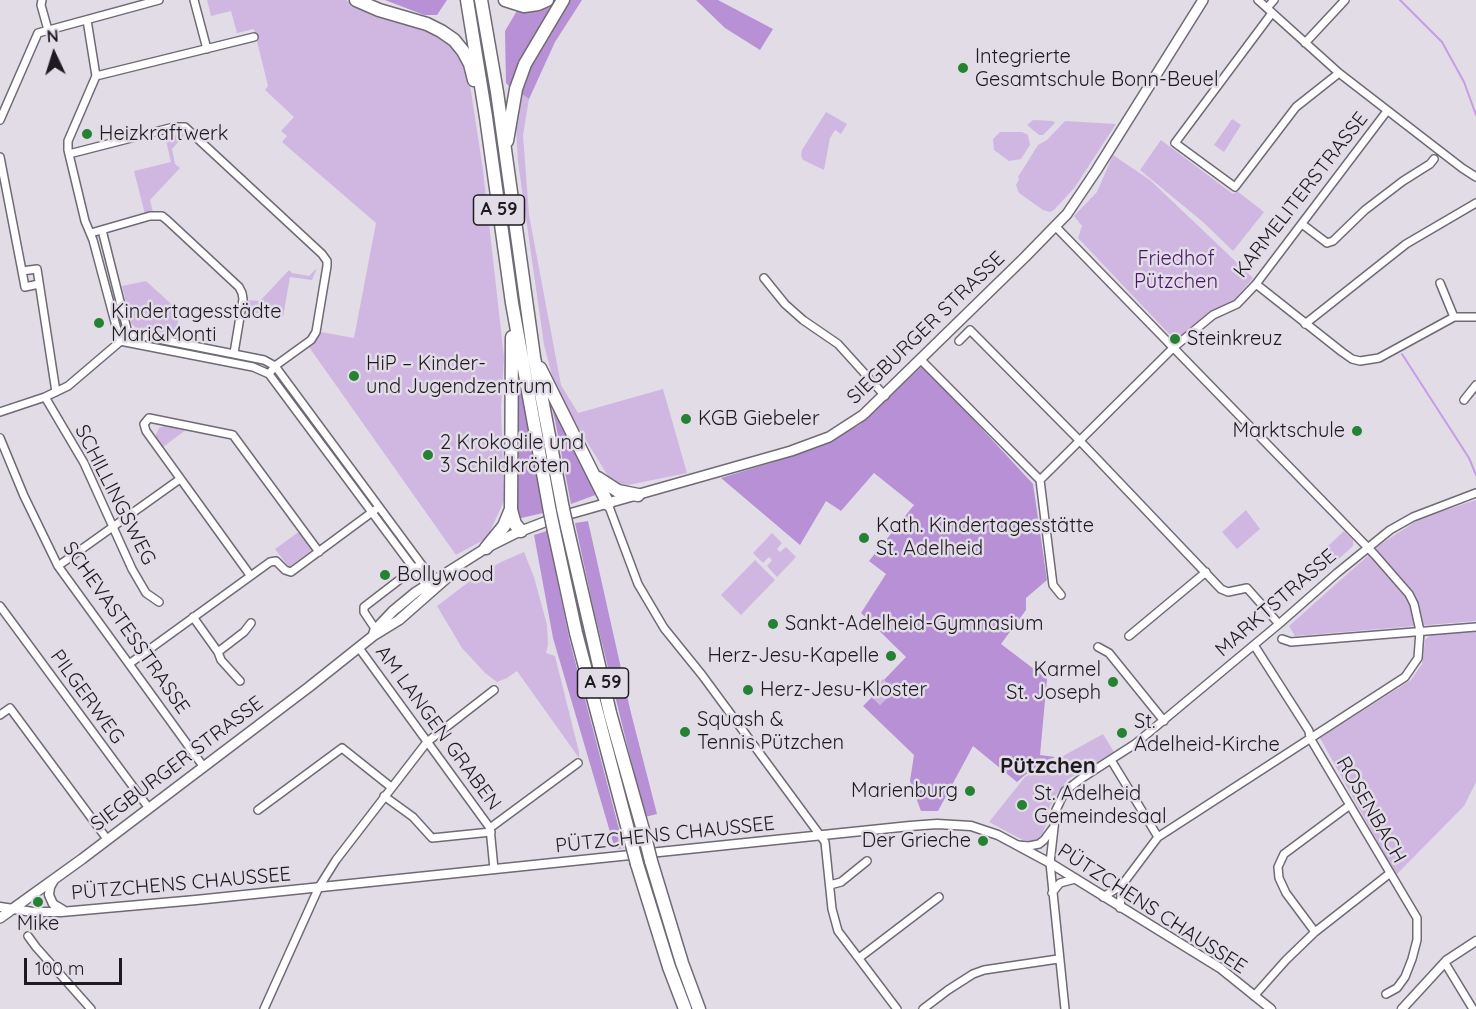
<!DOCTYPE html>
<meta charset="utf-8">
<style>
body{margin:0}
#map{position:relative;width:1476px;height:1009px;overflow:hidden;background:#e2dce7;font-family:Quicksand,sans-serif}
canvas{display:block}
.north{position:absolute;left:24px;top:24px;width:60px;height:60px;-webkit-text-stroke:4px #e2dce7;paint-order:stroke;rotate:356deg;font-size:16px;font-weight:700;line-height:24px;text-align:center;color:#1d1b1f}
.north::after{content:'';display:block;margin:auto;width:21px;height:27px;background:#1d1b1f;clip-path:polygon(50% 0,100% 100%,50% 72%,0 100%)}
.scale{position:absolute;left:24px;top:958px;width:98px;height:27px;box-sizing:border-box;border:3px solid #1d1b1f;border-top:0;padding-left:8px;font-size:18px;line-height:21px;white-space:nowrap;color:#1d1b1f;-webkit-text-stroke:4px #e2dce7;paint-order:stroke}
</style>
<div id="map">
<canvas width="1476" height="1009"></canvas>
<div class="north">N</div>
<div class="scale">100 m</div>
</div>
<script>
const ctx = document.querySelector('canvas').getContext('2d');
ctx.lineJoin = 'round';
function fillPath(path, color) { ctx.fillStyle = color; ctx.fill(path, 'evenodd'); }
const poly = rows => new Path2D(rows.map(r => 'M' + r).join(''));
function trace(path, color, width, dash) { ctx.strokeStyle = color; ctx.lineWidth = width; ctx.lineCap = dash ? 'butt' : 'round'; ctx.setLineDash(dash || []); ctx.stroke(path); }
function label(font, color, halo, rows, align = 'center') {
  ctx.font = font + ' Quicksand,sans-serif'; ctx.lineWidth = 5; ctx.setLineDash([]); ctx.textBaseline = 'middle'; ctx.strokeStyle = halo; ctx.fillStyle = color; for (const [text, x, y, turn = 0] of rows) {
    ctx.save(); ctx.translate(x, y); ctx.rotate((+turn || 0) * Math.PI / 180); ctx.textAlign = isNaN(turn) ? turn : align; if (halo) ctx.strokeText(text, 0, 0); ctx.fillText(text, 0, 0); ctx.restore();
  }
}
fillPath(poly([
 [207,0,346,0,359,8,429,27,452,43,467,65,483,170,504,357,501,408,504,501,487,538,456,555,309,347,321,332,354,338,376,223,282,142,287,136,281,131,294,117,265,90,268,86,254,29,237,33,231,11,211,16],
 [519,92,529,99,523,135,529,215,561,385,578,413,663,389,687,473,628,485,613,484,571,416,553,379,544,345,518,162,516,130],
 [826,112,847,124,841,134,835,130,830,138,824,170,803,160,801,155,802,150],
 [1232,119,1241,125,1224,152,1214,145],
 [1033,120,1053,121,1055,123,1043,135,1039,135,1027,125],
 [1065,121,1116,124,1075,187,1054,210,1050,212,1043,210,1019,193,1016,185,1019,179,1018,177,1038,145,1047,140],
 [1000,132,1022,132,1028,135,1030,145,1021,159,1009,161,994,150,993,139],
 [186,133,172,149,175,164,180,168,150,200,153,212,145,214,134,171,171,162,166,141,172,136],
 [1161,140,1233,194,1237,191,1264,212,1233,251,1203,222,1140,170],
 [1113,155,1150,180,1253,278,1234,300,1208,313,1180,338,1173,338,1078,238,1082,226,1074,216,1097,192],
 [317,268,312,280,290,277,283,317,245,311,247,300,260,301,289,270,292,273,309,276],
 [146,281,180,312,175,336,137,329,131,323,122,286],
 [164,426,169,426,187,429,163,447,155,437,159,428],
 [1476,500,1476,621,1295,636,1289,626,1381,544,1421,518],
 [1246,510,1260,529,1237,549,1222,532],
 [300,531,312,550,289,567,275,549],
 [1344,531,1353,540,1353,546,1323,573,1312,561],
 [772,533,782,543,777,549,780,552,786,547,796,557,777,577,767,566,772,560,769,557,763,563,753,553],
 [524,552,534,577,547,625,548,645,546,653,555,656,579,752,579,758,517,671,507,678,497,682,485,673,462,648,437,606,478,575,501,562],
 [755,560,775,580,741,615,721,595],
 [1476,632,1476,782,1464,806,1396,875,1320,738,1411,680,1422,664,1425,640,1431,634],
 [883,679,894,691,880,705,869,693],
 [1103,734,1114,752,1068,779,1054,798,1048,811,1046,825,1042,834,1037,839,1031,841,1023,840,989,822,1025,777]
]), '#cfb7e2');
fillPath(poly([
 [385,0,447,0,437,15,424,15],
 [557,0,520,59,510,87,506,83,505,31,518,9,548,5],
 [569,0,582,0,555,42,529,99,519,92,532,63,567,7],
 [696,0,718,0,773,29,760,50,725,28],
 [923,365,1033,484,1047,580,1026,598,1026,610,1001,644,1047,679,1040,755,1055,757,1025,775,1017,782,973,746,938,811,921,811,910,781,914,755,863,706,872,697,880,705,894,691,884,680,906,657,861,613,886,574,869,561,914,505,874,473,841,511,826,501,800,545,721,478,799,454,829,441,859,425],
 [518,372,543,513,517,519,519,438],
 [546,385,598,494,571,504,555,420],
 [588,521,631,713,657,814,645,817,594,611,575,523],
 [547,531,570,642,624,848,615,849,553,638,534,535]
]), '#b890d6');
trace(poly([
 [1400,0,1442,42,1464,82,1476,115],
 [1402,354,1469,458,1476,475]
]), '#c69de5', 2);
const minor = poly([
 [42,0,41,5,48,30],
 [194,0,207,49],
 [1258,0,1339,73,1462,168,1476,177],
 [1267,8,1274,0],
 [1272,13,1175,143,1235,187,1296,107,1339,73],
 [87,20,96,76,68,141,68,150,85,221,93,240,120,341],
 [1305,43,1345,0],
 [96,76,254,37],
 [0,120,38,33,159,0],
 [69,154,174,127,185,127,322,254,327,261,327,266,316,332,311,340,275,366,269,374],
 [0,157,22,271,37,269,56,392],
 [1302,224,1327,243,1333,241,1365,210,1403,181,1430,164,1434,159],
 [1055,226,1375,555,1409,594,1414,604,1420,631,1418,658,1405,677,1158,837,1122,885,1103,897],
 [102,230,128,333],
 [91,233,150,216,162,216,167,220,239,287,242,293,243,299,234,353],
 [22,271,25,287,39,284],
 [764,278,785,304,803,320,838,344,885,396],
 [1440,283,1454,317],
 [1256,284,1342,352,1352,359,1360,361,1379,358,1454,317,1476,317],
 [1305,324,1406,244,1476,203],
 [128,333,264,360,275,366,433,580],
 [120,341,253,367,269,374,426,585],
 [959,341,970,330,1080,441,1221,589,1228,592,1247,588,1279,624],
 [921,360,1040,480,1053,585,1061,595],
 [45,397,84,463,132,569,146,593,159,602],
 [1464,400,1476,385],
 [0,412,45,397,68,386,122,340],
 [0,438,24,496,58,566,203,766],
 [1040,480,1173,348,1213,315,1237,304,1256,284,1387,111],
 [608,504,638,584,664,628,702,675,825,842,832,909,838,931,897,1009],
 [58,566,180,479],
 [250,575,146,431,144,424,149,418,233,435,319,552],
 [0,606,148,807],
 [193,617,218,652,221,660,240,681],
 [378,633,364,612,364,607,416,567],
 [1129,636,1206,572],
 [1282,639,1291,642,1476,627],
 [1254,645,1309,731,1310,738,1417,918,1417,940,1412,959,1405,977,1397,988,1386,994],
 [1098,647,1109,653,1164,721],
 [359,648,490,828,494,869],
 [218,652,244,632,251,623],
 [129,664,270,562,276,561,285,570,291,572,375,510],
 [0,715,10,708,107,839],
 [1111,760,1158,837],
 [384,796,413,817,432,838,491,832],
 [258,810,342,748,391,787],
 [490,828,578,763],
 [1018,845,1029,846,1039,844,1044,840,1053,828],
 [830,885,841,882,867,861],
 [1052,893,1060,883,1075,879],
 [1120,908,1122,885],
 [1315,932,1286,893,1279,878,1278,867,1284,854,1350,805],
 [28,936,36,947,91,1009],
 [859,958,939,897],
 [1445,963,1473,1009],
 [1254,996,1286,960,1315,932,1389,874],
 [264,1009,319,887,336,860,427,742,494,690],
 [923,1009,948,990,973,974,984,970,1058,959],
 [1065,1009,1050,863,1056,810,1065,791,1082,778,1135,744,1279,624,1337,573,1390,530,1413,517,1476,493]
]);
const tertiary = poly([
 [54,880,50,887,49,895,53,904,63,910],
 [0,907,33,912,61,912,196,900,910,826,937,824,971,826,998,835,1050,863,1220,968,1271,1009],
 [1402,1009,1447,960,1476,941]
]);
const secondary = poly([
 [373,636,375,630,393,611,416,592,486,548,516,533,555,518,791,451,829,437,863,415,1025,257,1067,214,1096,171,1203,0],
 [0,918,82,859,309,687,373,636,399,620,449,576]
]);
const motorway = poly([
 [356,0,379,10,427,24,441,31,454,40,463,51,470,64,474,80],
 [467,0,486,117,512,303,550,512],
 [481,0,497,92,534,357,563,509],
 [505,0,524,6,538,4,547,0],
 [507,141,516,89,525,64,563,0],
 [540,368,608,504],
 [598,478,618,491,638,495],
 [511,510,515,524,521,531],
 [567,527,610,713,645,837],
 [554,531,576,633,631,841],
 [486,548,504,526,511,509,512,337],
 [651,861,682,963,699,1009],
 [637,864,669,967,685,1009]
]);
trace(minor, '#6f6a74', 10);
trace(tertiary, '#6f6a74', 11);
trace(secondary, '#6f6a74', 12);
trace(motorway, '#6f6a74', 15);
trace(minor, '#fff', 7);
trace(tertiary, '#fff', 8);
trace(secondary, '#fff', 9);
trace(motorway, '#fff', 12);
const motorwayBridge = poly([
 [563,509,567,527],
 [550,512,554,531],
 [645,837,651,861],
 [631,841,637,864]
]);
trace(motorwayBridge, '#6f6a74', 15, []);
trace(motorwayBridge, '#fff', 12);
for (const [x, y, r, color] of [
 [963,68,6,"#258233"],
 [87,134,6,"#258233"],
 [99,323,6,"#258233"],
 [1175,339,6,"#258233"],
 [354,376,6,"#258233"],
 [686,419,6,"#258233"],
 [1357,431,6,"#258233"],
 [428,455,6,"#258233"],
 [864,538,6,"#258233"],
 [385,575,6,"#258233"],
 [773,624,6,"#258233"],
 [891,656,6,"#258233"],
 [1113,682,6,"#258233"],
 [748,690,6,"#258233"],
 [685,732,6,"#258233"],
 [1122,733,6,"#258233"],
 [970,791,6,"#258233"],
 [1022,805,6,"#258233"],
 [983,841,6,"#258233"],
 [38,902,6,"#258233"]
]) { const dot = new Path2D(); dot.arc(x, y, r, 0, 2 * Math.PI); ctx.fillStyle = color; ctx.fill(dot); trace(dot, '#e2dce7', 2); }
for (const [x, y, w] of [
 [499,210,51],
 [603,683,51]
]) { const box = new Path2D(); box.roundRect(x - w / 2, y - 15, w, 30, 4.5); ctx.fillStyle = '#e2dce7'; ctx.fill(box); trace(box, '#1d1b1f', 1.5); }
label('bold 18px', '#1d1b1f', null, [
 ["A 59",499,210],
 ["A 59",603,683]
]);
label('20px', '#1d1b1f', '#e2dce7', [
 ["Integrierte",975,57],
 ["Gesamtschule Bonn-Beuel",975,80],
 ["Heizkraftwerk",99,134],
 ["Kindertagesstädte",111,312],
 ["Mari&Monti",111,335],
 ["Steinkreuz",1187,339],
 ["HiP – Kinder-",366,364],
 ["und Jugendzentrum",366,387],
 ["KGB Giebeler",698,419],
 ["Marktschule",1345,431,"right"],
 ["2 Krokodile und",440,443],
 ["3 Schildkröten",440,466],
 ["Kath. Kindertagesstätte",876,526],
 ["St. Adelheid",876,549],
 ["Bollywood",397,575],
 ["Sankt-Adelheid-Gymnasium",785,624],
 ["Herz-Jesu-Kapelle",879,656,"right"],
 ["Karmel",1101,670,"right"],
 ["St. Joseph",1101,693,"right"],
 ["Herz-Jesu-Kloster",760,690],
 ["Squash &",697,720],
 ["Tennis Pützchen",697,743],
 ["St.",1134,722],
 ["Adelheid-Kirche",1134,745],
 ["Marienburg",958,791,"right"],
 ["St. Adelheid",1034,794],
 ["Gemeindesaal",1034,817],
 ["Der Grieche",971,841,"right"],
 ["Mike",38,924,"center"]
], 'left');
label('20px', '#1d1b1f', '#e2dce7', [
 ["KARMELITERSTRASSE",1301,195,-52],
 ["SIEGBURGER STRASSE",926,328,-44],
 ["SCHILLINGSWEG",115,495,63],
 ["MARKTSTRASSE",1276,603,-41],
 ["SCHEVASTESSTRASSE",126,628,55],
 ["PILGERWEG",87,697,54],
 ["AM LANGEN GRABEN",438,728,54],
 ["SIEGBURGER STRASSE",177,764,-37],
 ["ROSENBACH",1371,810,60],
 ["PÜTZCHENS CHAUSSEE",665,835,-6],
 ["PÜTZCHENS CHAUSSEE",181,884,-5],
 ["PÜTZCHENS CHAUSSEE",1152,909,33]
]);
label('20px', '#4a1468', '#e2dce7', [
 ["Friedhof",1176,259],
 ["Pützchen",1176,282]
]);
label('bold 22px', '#1d1b1f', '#e2dce7', [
 ["Pützchen",1048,766]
]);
</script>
